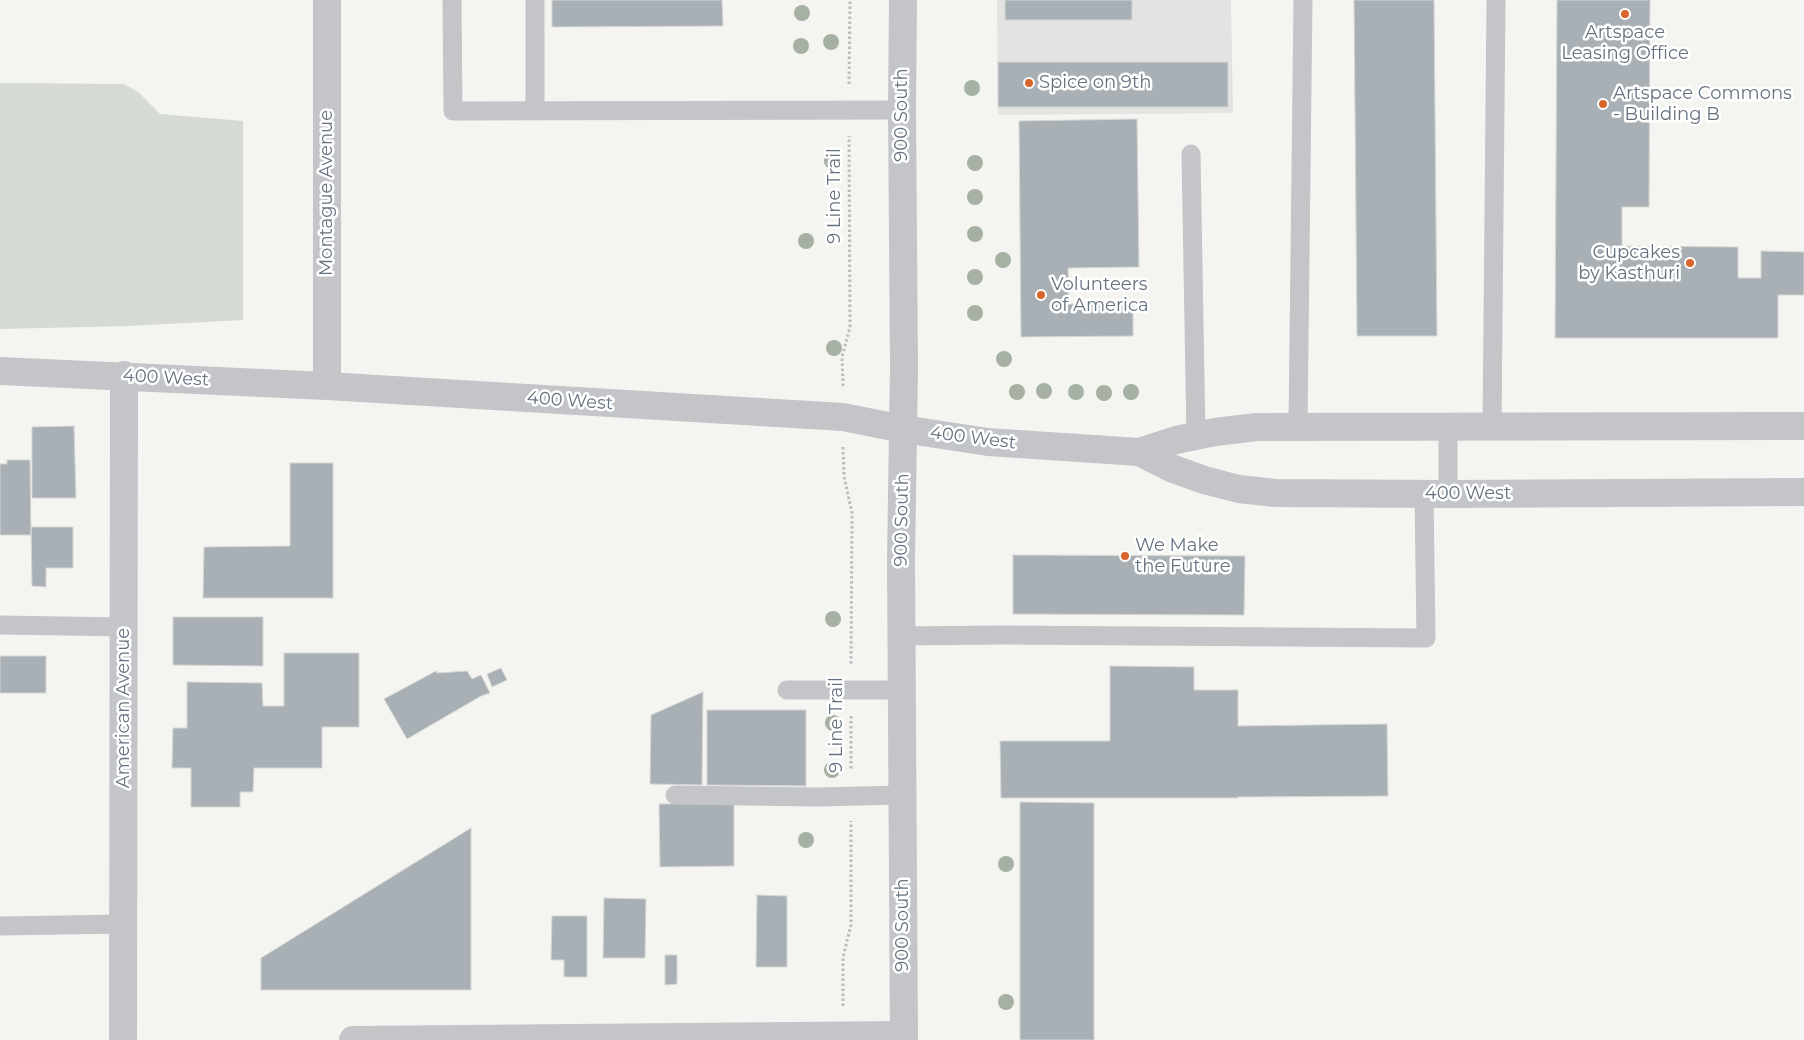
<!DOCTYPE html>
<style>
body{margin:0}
canvas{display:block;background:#f4f4f1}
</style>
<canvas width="1804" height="1040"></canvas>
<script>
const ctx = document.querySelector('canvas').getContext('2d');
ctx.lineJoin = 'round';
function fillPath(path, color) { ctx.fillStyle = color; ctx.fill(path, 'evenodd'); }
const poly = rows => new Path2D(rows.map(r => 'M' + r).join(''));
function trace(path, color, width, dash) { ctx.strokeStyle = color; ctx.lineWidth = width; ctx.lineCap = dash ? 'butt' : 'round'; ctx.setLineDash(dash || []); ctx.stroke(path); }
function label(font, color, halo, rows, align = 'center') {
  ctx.font = font + ' Montserrat,sans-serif'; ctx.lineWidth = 5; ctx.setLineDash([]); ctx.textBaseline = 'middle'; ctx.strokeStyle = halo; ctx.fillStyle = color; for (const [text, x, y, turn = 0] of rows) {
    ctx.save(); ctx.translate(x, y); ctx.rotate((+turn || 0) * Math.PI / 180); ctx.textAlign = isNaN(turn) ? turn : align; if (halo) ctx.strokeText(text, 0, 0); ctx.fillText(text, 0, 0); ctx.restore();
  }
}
fillPath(poly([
 [997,0,1231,0,1233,113,998,115]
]), '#e2e3e2');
fillPath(poly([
 [0,83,124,84,138,92,160,114,243,121,243,320,129,326,0,329]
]), '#d5dbd2');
const building = poly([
 [552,0,722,0,723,26,552,27,552,0],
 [1005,0,1132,0,1132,20,1005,20,1005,0],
 [1354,0,1434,0,1437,336,1357,336,1354,0],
 [1557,0,1650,0,1649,207,1622,207,1622,246,1738,247,1738,278,1761,278,1761,251,1804,252,1804,295,1778,295,1778,338,1555,338,1557,0],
 [998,62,1228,62,1228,107,998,107,998,62],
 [1137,119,1139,267,1068,268,1069,304,1133,303,1133,336,1021,337,1019,121,1137,119],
 [74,426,76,498,32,498,32,427,74,426],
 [7,460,30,460,31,535,0,535,0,464,7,464,7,460],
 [290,463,333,463,333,598,203,598,204,547,290,546,290,463],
 [31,527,73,527,73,568,46,568,46,587,32,586,31,527],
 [1013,555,1245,556,1244,615,1013,614,1013,555],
 [173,617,263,617,263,666,173,665,173,617],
 [284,653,359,653,359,727,322,727,322,768,254,768,253,792,240,792,240,807,191,807,191,768,172,768,173,728,187,728,187,682,262,683,263,706,284,706,284,653],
 [0,656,46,656,46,693,0,693,0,656],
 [1110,666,1194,667,1194,690,1238,690,1238,726,1387,724,1388,796,1238,797,1238,798,1001,798,1000,741,1110,741,1110,666],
 [501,668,507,680,492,687,487,674,501,668],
 [436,671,437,673,467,671,472,679,481,675,490,693,481,696,407,739,384,699,436,671],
 [703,692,702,785,650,784,651,715,703,692],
 [707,710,806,710,806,786,707,785,707,710],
 [1020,802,1094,803,1094,1040,1020,1040,1020,802],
 [734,803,734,866,660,867,659,804,734,803],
 [471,828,471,990,261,990,261,958,471,828],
 [757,895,787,896,787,967,756,967,757,895],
 [604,898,646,899,645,958,603,958,604,898],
 [552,916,587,916,587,977,564,977,564,960,551,960,552,916],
 [665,955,677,955,677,984,665,985,665,955]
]);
fillPath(building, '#a9b0b5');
trace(building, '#d5d6d4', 1);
trace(poly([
 [849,84,850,0],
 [843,386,842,357,850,327,849,136],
 [843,447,844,476,852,513,851,664],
 [851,716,851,769],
 [843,1006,843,957,851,925,851,821]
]), '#babcbe', 3, [2.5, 2.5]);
trace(poly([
 [452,0,453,111,902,110],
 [535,0,535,111],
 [1191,154,1196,436],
 [1298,427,1303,0],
 [1492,427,1496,0],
 [1448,494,1448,427],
 [2,625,124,627],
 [901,636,1002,635,1426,638,1424,494],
 [787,690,902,690],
 [675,795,818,797,903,795],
 [0,926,124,924]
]), '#c3c5c9', 19);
trace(poly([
 [327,0,327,386],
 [0,371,327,386,843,417,903,429,988,442,1139,452,1176,440,1215,432,1257,427,1804,426],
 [1139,452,1171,468,1204,480,1239,489,1275,493,1448,494,1804,492],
 [123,1040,124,375],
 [353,1040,904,1035]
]), '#c3c5c9', 28);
trace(poly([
 [903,0,902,110,904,369,901,560,904,1040]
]), '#c3c5c9', 28);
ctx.fillStyle = '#a6b0a3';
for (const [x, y] of [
 [802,13],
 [831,42],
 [801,46],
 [972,88],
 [832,161],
 [975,163],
 [975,197],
 [975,234],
 [806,241],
 [1003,260],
 [975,277],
 [975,313],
 [834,348],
 [1004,359],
 [1044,391],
 [1017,392],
 [1076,392],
 [1131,392],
 [1104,393],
 [833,619],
 [833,723],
 [832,770],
 [806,840],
 [1006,864],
 [1006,1002]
]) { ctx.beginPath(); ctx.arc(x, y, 8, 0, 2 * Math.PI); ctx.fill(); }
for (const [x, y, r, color] of [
 [1625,14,5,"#d9642c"],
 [1029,83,5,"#d9642c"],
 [1603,104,5,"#d9642c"],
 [1690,263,5,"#d9642c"],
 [1041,295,5,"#d9642c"],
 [1125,556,5,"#d9642c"]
]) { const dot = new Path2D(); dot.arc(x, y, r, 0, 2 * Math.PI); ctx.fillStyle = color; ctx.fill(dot); trace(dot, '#fff', 2); }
label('18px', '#657280', '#fff', [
 ["Artspace",1625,33,"center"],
 ["Leasing Office",1625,54,"center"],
 ["Spice on 9th",1039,83],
 ["Artspace Commons",1613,94],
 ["- Building B",1613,115],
 ["Cupcakes",1680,253,"right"],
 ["by Kasthuri",1680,274,"right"],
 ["Volunteers",1051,285],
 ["of America",1051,306],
 ["We Make",1135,546],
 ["the Future",1135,567]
], 'left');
label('18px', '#657280', '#fff', [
 ["900 South",902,115,-90],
 ["Montague Avenue",327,193,-90],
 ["9 Line Trail",835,196,-90],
 ["400 West",166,378,3],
 ["400 West",570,401,4],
 ["400 West",973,438,7],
 ["400 West",1468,494],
 ["900 South",902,520,-89],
 ["American Avenue",124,708,-90],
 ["9 Line Trail",837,725,-90],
 ["900 South",903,925,-90]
]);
</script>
